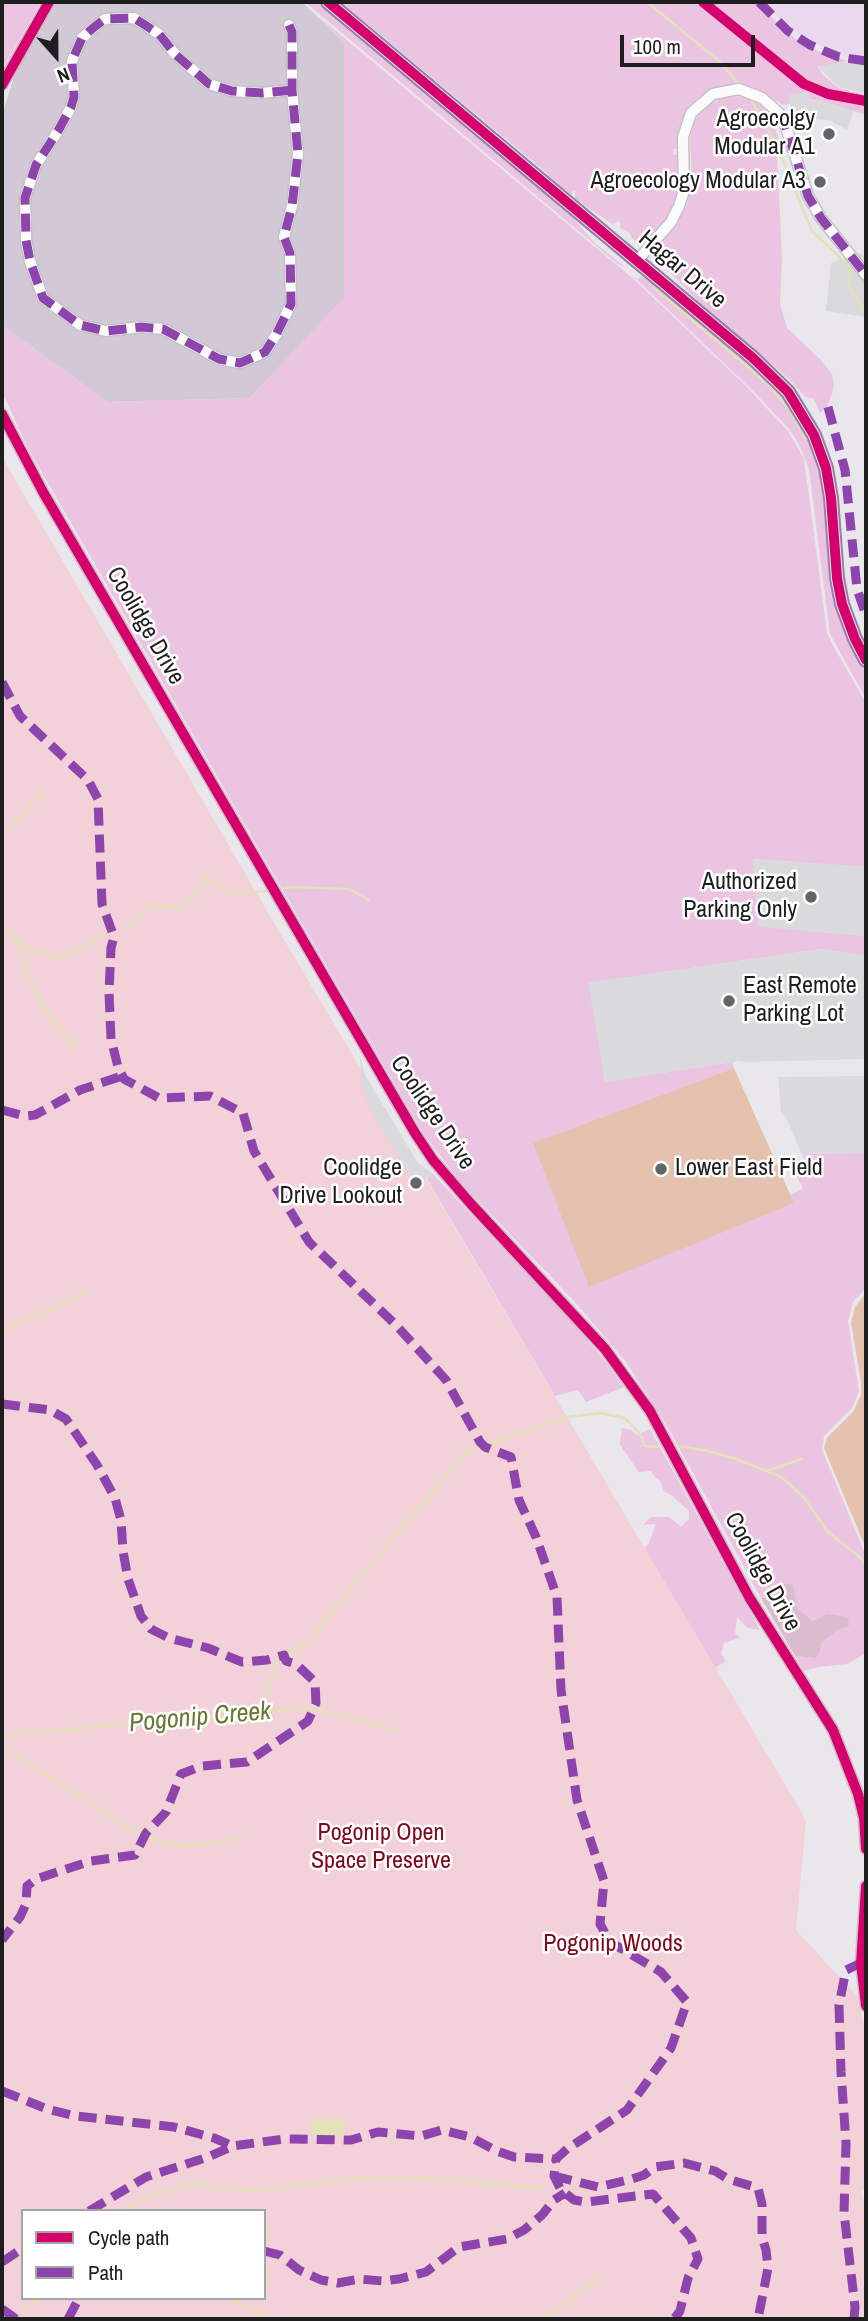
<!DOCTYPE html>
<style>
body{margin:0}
#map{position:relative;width:868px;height:2321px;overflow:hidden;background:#e9e7ec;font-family:"Archivo Narrow",sans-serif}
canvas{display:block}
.frame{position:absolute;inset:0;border:4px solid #1e1e1e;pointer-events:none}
.legend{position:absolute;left:21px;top:2209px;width:245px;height:91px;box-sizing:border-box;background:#fff;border:2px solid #a5a5a5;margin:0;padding:9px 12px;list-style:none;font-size:21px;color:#1e1e1e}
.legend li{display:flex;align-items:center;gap:14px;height:35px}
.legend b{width:35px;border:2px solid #a5a5a5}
.north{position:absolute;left:21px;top:21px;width:70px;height:70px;-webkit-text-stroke:5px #fff;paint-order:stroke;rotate:159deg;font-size:19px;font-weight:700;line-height:28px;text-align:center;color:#1e1e1e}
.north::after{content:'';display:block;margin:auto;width:24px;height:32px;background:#1e1e1e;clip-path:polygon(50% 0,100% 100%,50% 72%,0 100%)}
.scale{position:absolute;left:620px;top:35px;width:135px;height:32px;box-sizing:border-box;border:4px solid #1e1e1e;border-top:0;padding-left:9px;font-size:21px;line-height:24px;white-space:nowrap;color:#1e1e1e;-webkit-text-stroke:5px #fff;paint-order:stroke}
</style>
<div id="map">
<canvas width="868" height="2321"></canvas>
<div class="frame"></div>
<ul class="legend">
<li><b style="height:9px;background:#d6006c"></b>Cycle path</li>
<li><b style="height:9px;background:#8e44ad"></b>Path</li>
</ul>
<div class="north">N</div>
<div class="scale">100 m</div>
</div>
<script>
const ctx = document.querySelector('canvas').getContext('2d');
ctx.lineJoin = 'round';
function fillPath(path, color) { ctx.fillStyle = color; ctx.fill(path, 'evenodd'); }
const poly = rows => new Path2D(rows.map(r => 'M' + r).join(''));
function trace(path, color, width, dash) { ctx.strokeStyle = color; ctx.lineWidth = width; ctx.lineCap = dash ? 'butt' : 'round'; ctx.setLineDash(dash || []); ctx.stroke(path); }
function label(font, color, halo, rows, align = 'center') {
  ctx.font = font + ' "Archivo Narrow",sans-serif'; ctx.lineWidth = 5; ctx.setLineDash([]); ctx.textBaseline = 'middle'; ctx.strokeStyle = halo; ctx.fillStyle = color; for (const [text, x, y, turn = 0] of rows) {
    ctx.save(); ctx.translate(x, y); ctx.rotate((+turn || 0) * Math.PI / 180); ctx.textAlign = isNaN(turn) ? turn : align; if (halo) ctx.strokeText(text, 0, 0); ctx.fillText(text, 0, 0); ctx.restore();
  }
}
fillPath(poly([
 [860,253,866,258,866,317,826,311,831,263]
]), '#d9d8db');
fillPath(poly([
 [54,2,302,2,344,42,345,297,250,398,107,402,2,325,2,115,22,51]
]), '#d2c8d6');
fillPath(poly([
 [761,2,866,2,866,56,846,57,804,38]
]), '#ead9ee');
fillPath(poly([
 [2,2,41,2,2,70],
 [305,2,317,2,561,206,558,208,565,209,595,243,626,268,618,264],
 [341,2,701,2,741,34,797,83,836,100,866,104,866,115,828,103,790,95,790,104,783,105,755,89,742,85,724,85,707,92,686,112,680,127,679,148,673,149,674,155,680,155,680,182,674,205,668,217,646,243,639,243,632,238,629,232,620,228,621,223,618,221,612,224,575,199,575,191,573,191,571,196,563,189,542,169],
 [707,2,755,2,797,40,820,52,848,61,818,67,823,75,839,88,866,95,866,98,837,94,803,79],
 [318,16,636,281,747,387,788,431,804,459,827,632,831,642,866,703,866,867,753,859,759,926,866,936,866,956,821,949,589,983,605,1082,732,1062,734,1068,534,1143,794,1203,790,1195,803,1189,796,1174,797,1169,806,1165,805,1161,809,1154,866,1153,866,1288,853,1302,848,1321,859,1391,852,1408,824,1436,822,1450,866,1556,866,1653,847,1664,818,1667,804,1671,795,1656,816,1658,820,1651,820,1642,838,1630,849,1626,838,1617,827,1614,813,1621,797,1608,793,1586,786,1583,778,1588,777,1598,761,1598,670,1431,626,1362,574,1301,462,1184,423,1133,30,452,2,392,2,325,107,402,250,398,344,297,344,42],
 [726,96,745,97,755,101,770,113,775,121,774,126,780,142,777,153,782,257,780,304,787,328,820,359,832,374,834,385,832,394,827,407,820,413,814,399,805,397,789,379,698,302,671,273,652,257,652,252,678,221,687,204,692,183,690,138,695,120,705,106],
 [641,276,653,283,768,381,789,405,804,429,814,453,824,489,832,589,846,637,866,673,866,699,830,634,809,469,799,444,788,428,753,391,635,278,638,279],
 [432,1173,575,1325,608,1365,624,1387,586,1402,578,1390,555,1396,427,1179],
 [622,1428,631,1430,637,1435,650,1429,760,1630,748,1628,737,1617,735,1634,741,1637,724,1643,721,1654,726,1661,703,1675,639,1550,648,1545,656,1524,643,1525,651,1517,669,1517,681,1527,689,1519,689,1511,670,1494,664,1492,660,1481,653,1475,651,1471,639,1472,620,1445]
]), '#ebc4e2');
fillPath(poly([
 [786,1583,793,1585,797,1608,813,1621,827,1614,848,1617,849,1626,838,1630,821,1642,820,1652,816,1658,795,1656,761,1598,777,1598,778,1588]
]), '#dbbbce');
fillPath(poly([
 [2,457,270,916,806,1820,796,1930,858,1997,866,2036,866,2186,861,2191,866,2210,866,2319,2,2319],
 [23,2211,264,2211,264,2298,23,2298]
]), '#f3d1d8');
fillPath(poly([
 [734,1068,794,1203,589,1287,533,1143],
 [866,1293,866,1549,824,1448,827,1438,853,1412,861,1395,861,1382,851,1323,855,1307]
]), '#e5c2b0');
fillPath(poly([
 [840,62,866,65,866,94,839,87,821,70,820,67],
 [808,92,810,100,828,103,854,111,847,130,831,121,810,118,800,120,790,104,789,95],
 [753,859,866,867,866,936,759,927],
 [821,949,866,956,866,1059,743,1062,739,1061,605,1082,588,983],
 [360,1054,365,1075,418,1163,432,1173,422,1182,414,1184,367,1102,361,1077],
 [866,1076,866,1153,809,1154,805,1161,786,1118,781,1111,778,1077]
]), '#dad9db');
fillPath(poly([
 [312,2119,345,2119,345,2136,312,2136]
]), '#e2e1b8');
trace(poly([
 [647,2,718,60,741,87],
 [750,98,776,144,812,231,851,268,848,285,866,313],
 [653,287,769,385,789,409,806,439],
 [2,834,45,790],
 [277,889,292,887,349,889,369,900],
 [2,928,30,950,57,958,84,947,105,933],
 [126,929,134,925,149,905,184,908,207,877,224,891,246,893,271,890],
 [17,940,23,962,40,1002,75,1048],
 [2,1331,88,1292],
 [678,1446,703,1450,734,1458,781,1477,803,1496,827,1531,862,1559,866,1567],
 [510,1458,511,1456],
 [769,1470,802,1459],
 [264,1712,275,1664,314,1636,331,1612,467,1451,569,1417,600,1413,625,1418,640,1434,645,1446,658,1447],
 [2,1735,310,1708,395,1730],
 [2,1746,129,1828,166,1844,192,1846,243,1838],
 [656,2061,662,2064],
 [124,2211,142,2199,190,2184,252,2191,358,2178,445,2179,544,2188],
 [227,2298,273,2319],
 [14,2319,39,2298],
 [544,2319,602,2275]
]), '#e2e1b8', 2.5);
const minor = poly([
 [289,25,292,32,292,90,298,154,292,206,284,237,290,253,291,304,276,335,265,352,240,363,219,359,163,329,141,327,106,331,80,325,43,298,30,261,26,240,25,198,36,165,58,131,71,107,74,97,72,61,82,38,93,28,105,19,134,18,159,34,175,54,209,84,232,91,262,93,292,90],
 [2,85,49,2],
 [637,261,671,222,679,206,684,191,683,137,691,113,713,94,739,89,762,98,779,113,785,124,808,196,821,218,866,275],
 [2,414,43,492,415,1133,433,1160,471,1204,605,1349,650,1411,749,1597,833,1730,858,1794,864,1818,866,1849],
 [866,1886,861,1963,866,2006]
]);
const major = poly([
 [328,2,753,358,788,392,814,435,826,468,831,498,837,578,842,604,855,639,866,660]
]);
trace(minor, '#c4c3c5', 13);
trace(major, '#9183a3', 16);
trace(minor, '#fcfbfc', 10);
trace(major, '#e8e4f1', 12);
trace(poly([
 [759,2,788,31,810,45,839,57,866,61],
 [289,25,292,32,292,90,298,154,292,206,284,237,290,253,291,304,276,335,265,352,240,363,219,359,163,329,141,327,106,331,80,325,43,298,30,261,26,240,25,198,36,165,58,131,71,107,74,97,72,61,82,38,93,28,105,19,134,18,159,34,175,54,209,84,232,91,262,93,292,90],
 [779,113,785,124,808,196,821,218,866,275],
 [828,407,845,470,857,589,866,615],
 [2,682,20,716,88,780,98,799,102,904,114,937,111,948,109,993,111,1039,118,1067,124,1079,159,1098,210,1096,243,1113,254,1151,309,1242,396,1325,446,1380,480,1442,485,1447,511,1457,519,1500,536,1537,557,1597,561,1690,577,1800,604,1881,600,1924,610,1942,661,1972,687,2002,671,2048,627,2110,567,2149,556,2159,554,2176,561,2190,574,2200,586,2202,653,2194,691,2238,698,2259,688,2278,680,2311,674,2319],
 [2,1110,25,1116,35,1115,80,1090,119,1077,124,1079],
 [2,1404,50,1410,66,1419,97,1465,115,1498,121,1520,123,1551,128,1579,141,1616,151,1629,169,1638,208,1648,242,1662,267,1660,284,1655,286,1661,296,1664,315,1682,316,1703,308,1721,247,1762,202,1766,181,1774,166,1812,146,1833,135,1855,91,1861,36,1879,27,1886,26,1904,20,1917,2,1940],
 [2,2091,47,2109,76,2116,174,2127,214,2138,233,2146],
 [554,2176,598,2187,632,2179,644,2175,655,2167,684,2163,715,2171,728,2179,758,2188,762,2204,762,2237,766,2250,768,2268,758,2319],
 [89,2211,146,2177,208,2157,233,2146,284,2139,351,2140,378,2132,421,2136,442,2130,470,2137,497,2151,514,2157,556,2159],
 [264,2251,280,2255,299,2270,321,2280,338,2283,359,2279,383,2281,399,2279,426,2272,459,2247,507,2239,524,2230,542,2215,554,2200,565,2193],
 [2,2262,23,2248],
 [2,2309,16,2319],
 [68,2319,79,2298],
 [854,2319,855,2307,844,2213,846,2143,841,2072,839,2005,846,1970,861,1963]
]), '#8e44ad', 9, [18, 9]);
trace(poly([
 [328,2,753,358,788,392,814,435,826,468,831,498,837,578,842,604,855,639,866,660],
 [703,2,804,84,828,94,866,101],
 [2,85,49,2],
 [2,414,43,492,415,1133,433,1160,471,1204,605,1349,650,1411,749,1597,833,1730,858,1794,864,1818,866,1849],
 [866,1886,861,1963,866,2006]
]), '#d6006c', 10);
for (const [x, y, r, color] of [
 [829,134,7,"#656466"],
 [820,182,7,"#656466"],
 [811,897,7,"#656466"],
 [729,1001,7,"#656466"],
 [661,1169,7,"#656466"],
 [416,1183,7,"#656466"]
]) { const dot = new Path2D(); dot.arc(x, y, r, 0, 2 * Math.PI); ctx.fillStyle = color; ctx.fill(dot); trace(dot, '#fff', 2.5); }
label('24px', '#1e1e1e', '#fff', [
 ["Agroecolgy",815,120],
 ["Modular A1",815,148],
 ["Agroecology Modular A3",806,182],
 ["Authorized",797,883],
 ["Parking Only",797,911],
 ["East Remote",743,987,"left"],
 ["Parking Lot",743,1015,"left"],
 ["Coolidge",402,1169],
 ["Drive Lookout",402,1197],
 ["Lower East Field",675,1169,"left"]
], 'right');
label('24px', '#1e1e1e', '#fff', [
 ["Hagar Drive",682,270,40],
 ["Coolidge Drive",145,626,60],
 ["Coolidge Drive",432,1113,56],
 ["Coolidge Drive",762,1572,61]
]);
label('24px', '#810719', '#fff', [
 ["Pogonip Open",381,1834],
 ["Space Preserve",381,1862],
 ["Pogonip Woods",613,1945]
]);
label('italic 26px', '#677934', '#fff', [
 ["Pogonip Creek",200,1718,-5]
]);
</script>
